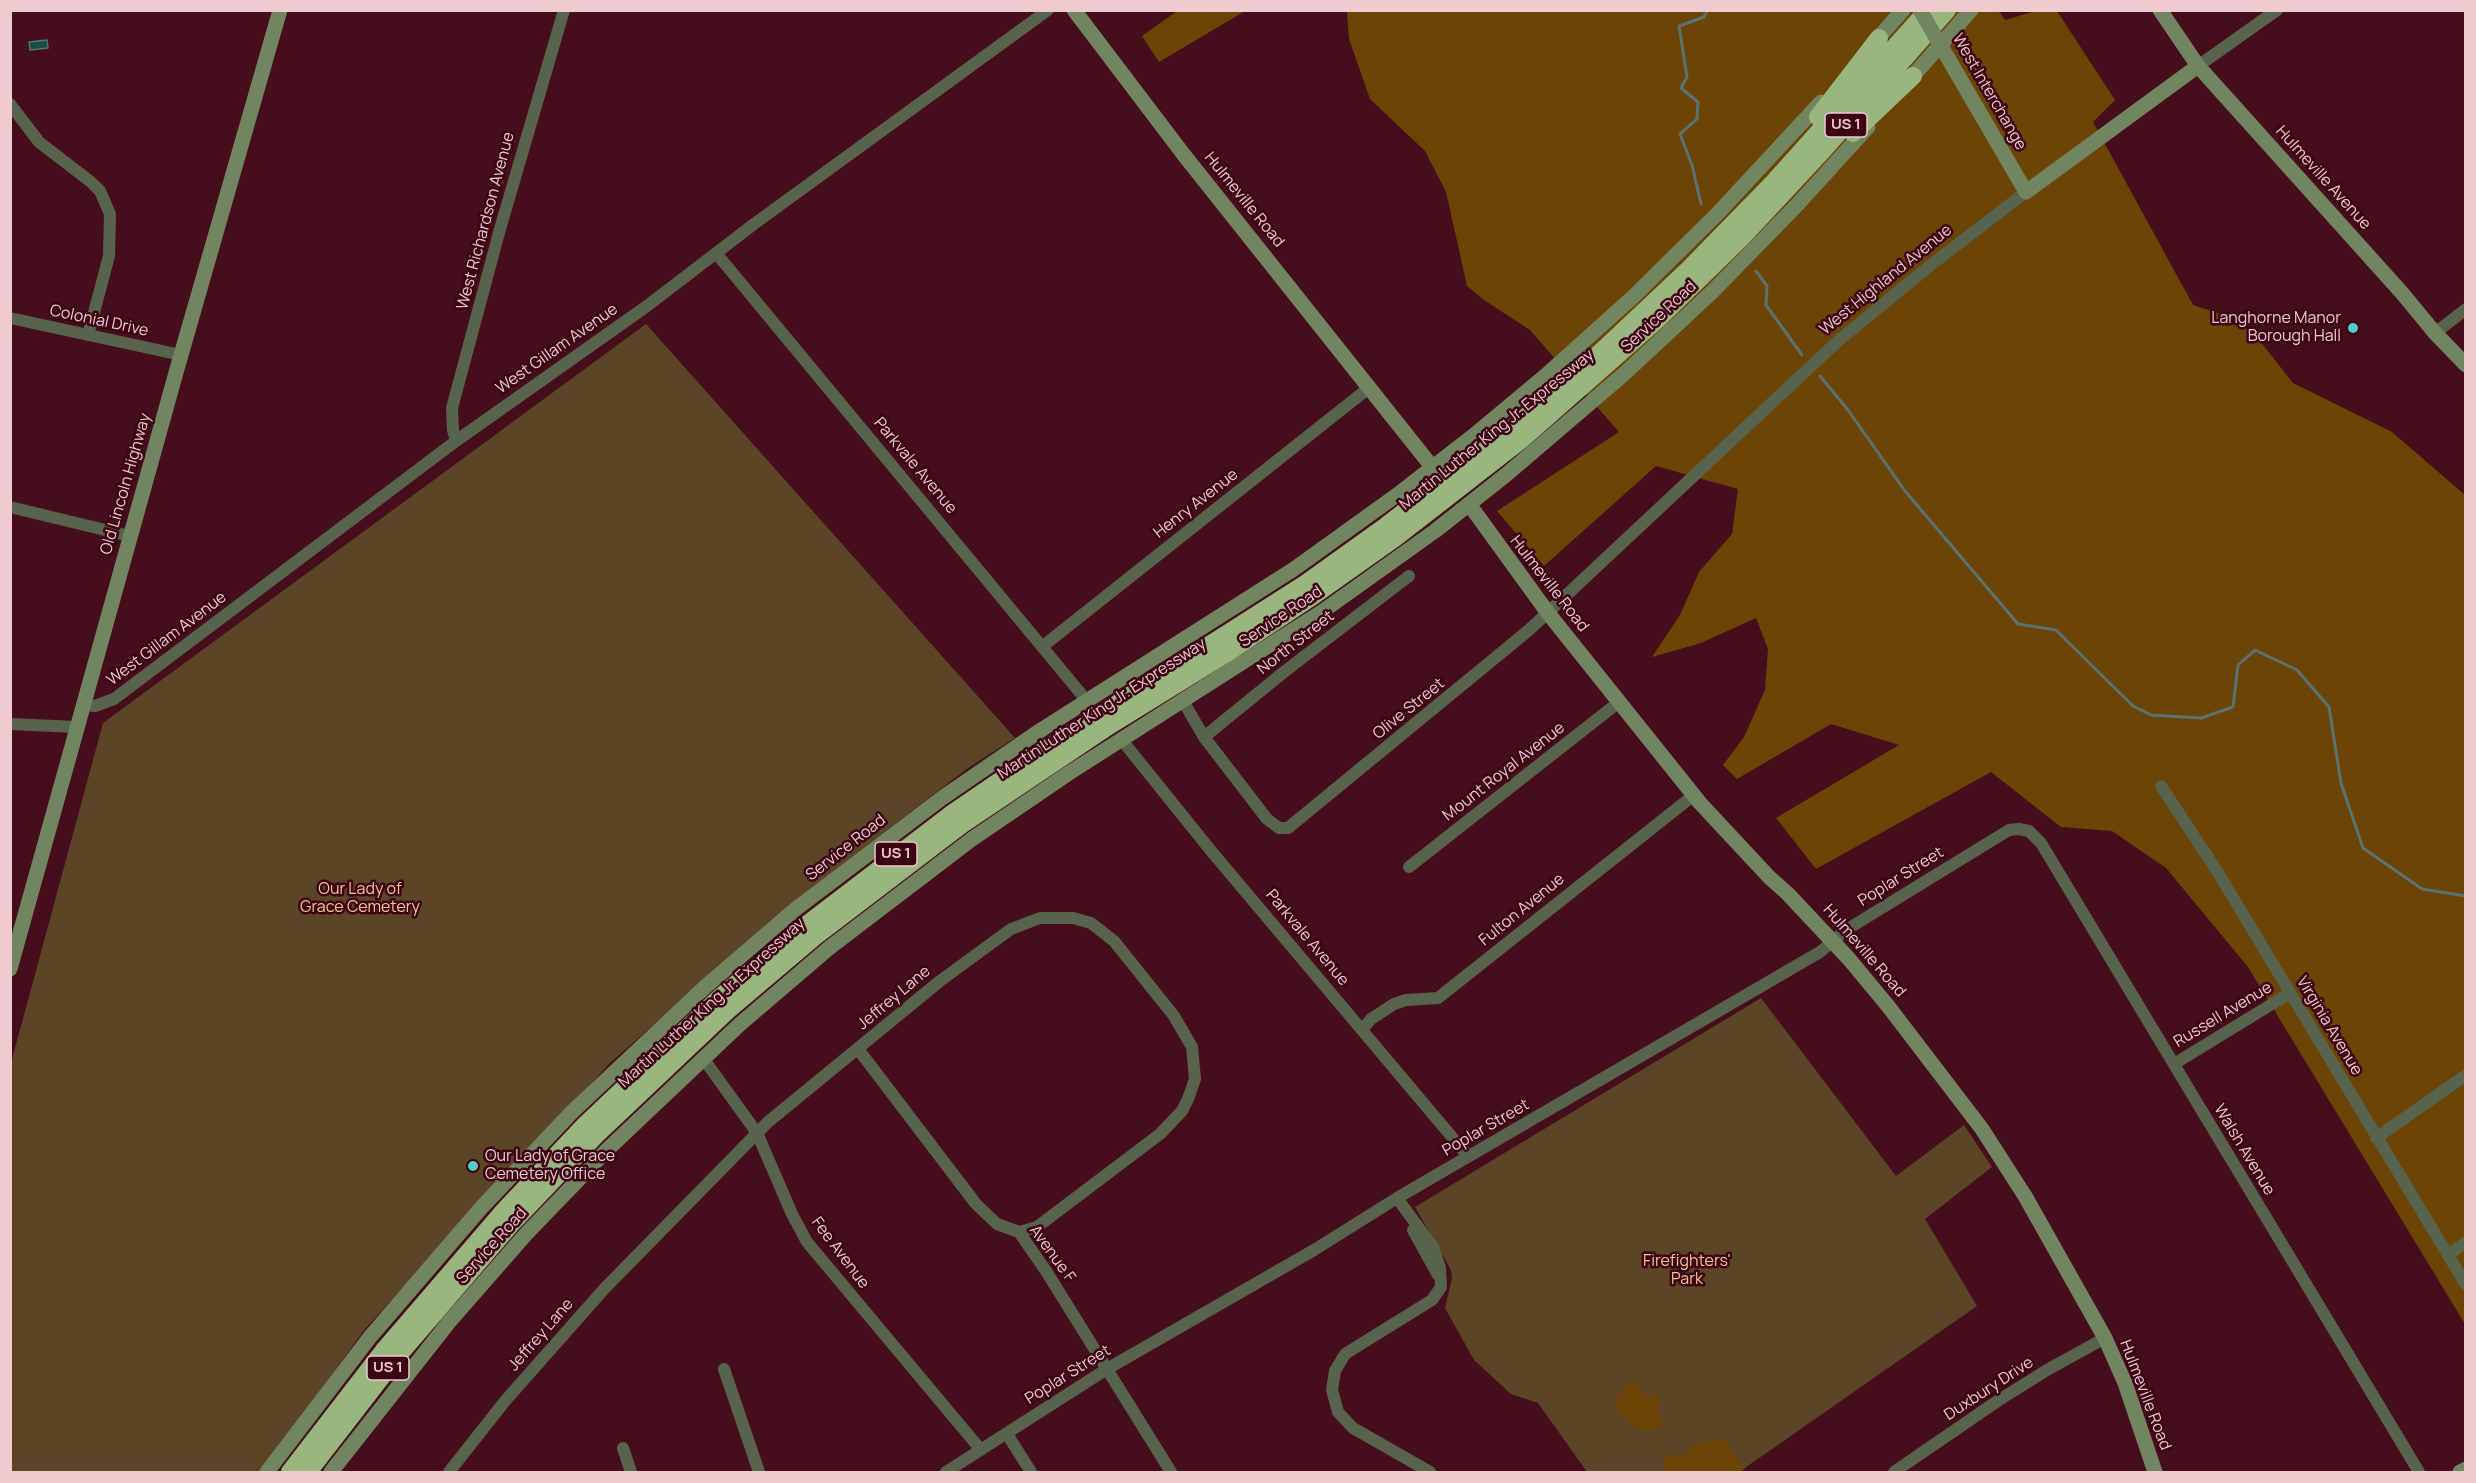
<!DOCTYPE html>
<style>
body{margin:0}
#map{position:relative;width:2476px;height:1483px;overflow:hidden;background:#460e1c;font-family:Manrope,sans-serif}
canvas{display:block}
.frame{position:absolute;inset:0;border:12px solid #efcace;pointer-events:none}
</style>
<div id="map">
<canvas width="2476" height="1483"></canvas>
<div class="frame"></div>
</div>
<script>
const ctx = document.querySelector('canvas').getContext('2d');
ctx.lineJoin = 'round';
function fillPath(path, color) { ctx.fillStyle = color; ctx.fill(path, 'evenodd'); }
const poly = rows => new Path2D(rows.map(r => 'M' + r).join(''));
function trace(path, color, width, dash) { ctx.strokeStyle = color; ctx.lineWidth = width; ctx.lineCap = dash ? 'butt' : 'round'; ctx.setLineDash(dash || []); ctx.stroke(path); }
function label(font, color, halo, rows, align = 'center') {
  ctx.font = font + ' Manrope,sans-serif'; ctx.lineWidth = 5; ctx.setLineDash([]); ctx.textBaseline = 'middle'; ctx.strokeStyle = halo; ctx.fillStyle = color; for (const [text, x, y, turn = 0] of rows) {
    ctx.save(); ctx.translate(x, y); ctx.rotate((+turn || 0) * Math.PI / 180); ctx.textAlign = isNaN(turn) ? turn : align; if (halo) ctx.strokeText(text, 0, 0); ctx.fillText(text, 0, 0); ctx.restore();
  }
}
fillPath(poly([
 [646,324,1015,738,968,768,798,898,610,1063,365,1329,262,1472,11,1472,11,1063,103,723],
 [1761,998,1896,1176,1964,1125,1992,1167,1925,1219,1977,1306,1739,1472,1587,1472,1538,1403,1511,1394,1474,1360,1445,1308,1452,1278,1451,1270,1415,1207]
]), '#5c4426');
fillPath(poly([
 [1998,10,2005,20,2036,11,2057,11,2115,100,2093,122,2193,305,2245,322,2293,383,2392,432,2465,495,2465,1324,2248,967,2166,868,2112,831,2061,827,1991,772,1816,869,1776,818,1899,745,1831,724,1737,779,1723,765,1744,737,1765,690,1768,649,1756,618,1701,643,1652,657,1680,615,1699,572,1732,534,1738,489,1656,466,1544,566,1497,511,1619,432,1530,330,1484,300,1467,286,1446,192,1425,151,1370,99,1349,39,1347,11],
 [1177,11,1177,10,1245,11,1159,62,1142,36],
 [1639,1380,1640,1392,1647,1397,1655,1394,1659,1397,1659,1418,1663,1422,1662,1427,1646,1431,1636,1428,1621,1416,1619,1409,1615,1407,1615,1400,1623,1392,1626,1382],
 [1723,1438,1745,1469,1739,1472,1664,1472,1664,1456,1689,1453,1693,1445]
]), '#6c4405');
const water = poly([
 [47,40,48,48,30,50,29,42,47,40]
]);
fillPath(water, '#1a4c49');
trace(water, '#5a7271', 1.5);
trace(poly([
 [1701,204,1692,165,1680,134,1697,119,1698,102,1681,88,1687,77,1679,26,1704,17,1708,10],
 [1756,271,1767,286,1766,305,1802,355],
 [1820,376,1848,410,1905,491,2018,624,2056,630,2133,706,2151,715,2201,718,2233,707,2238,665,2255,650,2297,670,2329,707,2341,783,2363,848,2422,889,2466,896]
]), '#5a7271', 3);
trace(poly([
 [2198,66,2277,10],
 [10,104,39,142,91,182,100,191,110,214,109,256,88,335],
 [716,253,1087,701],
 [10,318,181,355],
 [2435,333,2466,309],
 [456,441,453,430,452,408,500,229,564,10],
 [10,507,130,536],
 [1043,646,1370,387],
 [1183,701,1204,737,1267,819,1279,828,1288,828,1529,630,1838,341,1932,264,2026,192],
 [84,705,95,706,114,699,456,441,647,306,754,224,1048,10],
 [10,724,77,727],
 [1204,737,1284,672,1409,576],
 [1121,739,1212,852,1468,1156],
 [2161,786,2217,871,2466,1285],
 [1409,867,1619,702],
 [1362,1030,1371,1019,1394,1004,1406,1000,1438,998,1694,795],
 [858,1049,976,1204,997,1224,1019,1232,1046,1271,1171,1472],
 [703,1058,757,1133,792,1214,807,1242,981,1450],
 [2174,1064,2290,993],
 [2376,1138,2466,1075],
 [1397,1198,1433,1247,1440,1268,1441,1287,1432,1300,1345,1354,1335,1371,1332,1390,1338,1412,1353,1428,1430,1472],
 [1413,1230,1438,1275],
 [2448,1255,2466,1242],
 [724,1369,759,1472],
 [1007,1434,1031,1472],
 [623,1448,631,1472],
 [449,1472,505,1401,605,1288,768,1122,940,981,1011,929,1040,918,1073,918,1091,923,1114,941,1174,1016,1192,1047,1195,1079,1188,1099,1182,1111,1160,1134,1037,1227,1019,1232],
 [946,1472,1107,1369,1314,1250,1397,1198,1820,952,1846,930,2009,830,2019,829,2029,831,2041,843,2419,1472],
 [1894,1472,1999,1400,2047,1370,2105,1338]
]), '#57634c', 12);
trace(poly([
 [1074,10,1184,155,1433,468],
 [2160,10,2198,66,2402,293,2435,333,2466,365],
 [1871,46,1903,10],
 [1952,65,2026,192,2198,66],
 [1906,84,1971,10],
 [1469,504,1548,613,1700,803,1769,877,1788,894,1849,959,1888,1006,1982,1129,2025,1196,2105,1338,2125,1383,2155,1472],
 [10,969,177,369,280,10],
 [267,1472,370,1337,481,1208,572,1112,705,987,797,908,942,798,1041,730,1294,569,1401,492,1473,436,1545,376,1634,296,1718,213,1821,102],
 [331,1472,449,1322,526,1234,609,1148,739,1025,829,948,972,839,1069,773,1323,611,1435,531,1507,474,1624,374,1712,292,1797,205,1868,127],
 [2460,1472,2466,1469]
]), '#718560', 15);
trace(poly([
 [1818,117,1879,38],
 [1853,133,1913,76],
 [290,1472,385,1349,502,1213,585,1125,717,1000,809,923,953,813,1051,746,1305,584,1386,526,1512,429,1603,350,1689,269,1773,183,1928,10],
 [308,1472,396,1358,513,1222,596,1135,727,1011,818,934,961,825,1110,725,1230,651,1313,596,1395,538,1521,440,1657,320,1742,237,1824,149,1947,10]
]), '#99b67e', 18);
trace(poly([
 [1920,10,1952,65]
]), '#718560', 15);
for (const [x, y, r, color] of [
 [2353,328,6,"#54cdc7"],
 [473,1166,6,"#54cdc7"]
]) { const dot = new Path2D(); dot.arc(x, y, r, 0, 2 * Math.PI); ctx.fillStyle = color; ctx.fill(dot); trace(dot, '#3b0313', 2); }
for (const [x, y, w] of [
 [1846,125,42],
 [896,854,42],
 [388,1368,42]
]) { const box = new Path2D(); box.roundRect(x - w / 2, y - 12, w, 24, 4.5); ctx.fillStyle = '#3b0313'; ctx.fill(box); trace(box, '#efcace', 1.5); }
label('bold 15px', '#efcace', null, [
 ["US 1",1846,125],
 ["US 1",896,854],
 ["US 1",388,1368]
]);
label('16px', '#efcace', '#3b0313', [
 ["West Interchange",1989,92,60],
 ["Hulmeville Avenue",2323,178,48],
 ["Hulmeville Road",1244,200,51],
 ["West Richardson Avenue",486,221,-75],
 ["West Highland Avenue",1886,280,-39],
 ["Service Road",1659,317,-43],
 ["Colonial Drive",99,321,12],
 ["West Gillam Avenue",557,349,-35],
 ["Martin Luther King Jr. Expressway",1497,430,-39],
 ["Parkvale Avenue",915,466,50],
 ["Old Lincoln Highway",126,484,-74],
 ["Henry Avenue",1196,504,-38],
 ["Hulmeville Road",1549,584,52],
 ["Service Road",1281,617,-34],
 ["West Gillam Avenue",167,639,-37],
 ["North Street",1296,643,-38],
 ["Martin Luther King Jr. Expressway",1102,709,-33],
 ["Olive Street",1409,709,-39],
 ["Mount Royal Avenue",1504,772,-38],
 ["Service Road",846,848,-38],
 ["Poplar Street",1901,877,-32],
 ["Fulton Avenue",1522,910,-39],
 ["Parkvale Avenue",1307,938,50],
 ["Hulmeville Road",1864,951,49],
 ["Jeffrey Lane",894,998,-40],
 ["Martin Luther King Jr. Expressway",712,1003,-42],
 ["Russell Avenue",2223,1015,-31],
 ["Virginia Avenue",2329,1026,59],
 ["Poplar Street",1486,1128,-30],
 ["Walsh Avenue",2244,1150,59],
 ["Service Road",492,1246,-48],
 ["Fee Avenue",840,1253,53],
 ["Avenue F",1052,1254,54],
 ["Jeffrey Lane",541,1335,-49],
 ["Poplar Street",1068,1375,-32],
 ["Duxbury Drive",1989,1389,-33],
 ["Hulmeville Road",2145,1395,69]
]);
label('16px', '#efcace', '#3b0313', [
 ["Langhorne Manor",2341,319],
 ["Borough Hall",2341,337],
 ["Our Lady of Grace",485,1157,"left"],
 ["Cemetery Office",485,1175,"left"]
], 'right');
label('16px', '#f9c68b', '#3b0313', [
 ["Our Lady of",360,890],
 ["Grace Cemetery",360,908],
 ["Firefighters'",1687,1262],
 ["Park",1687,1280]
]);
</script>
